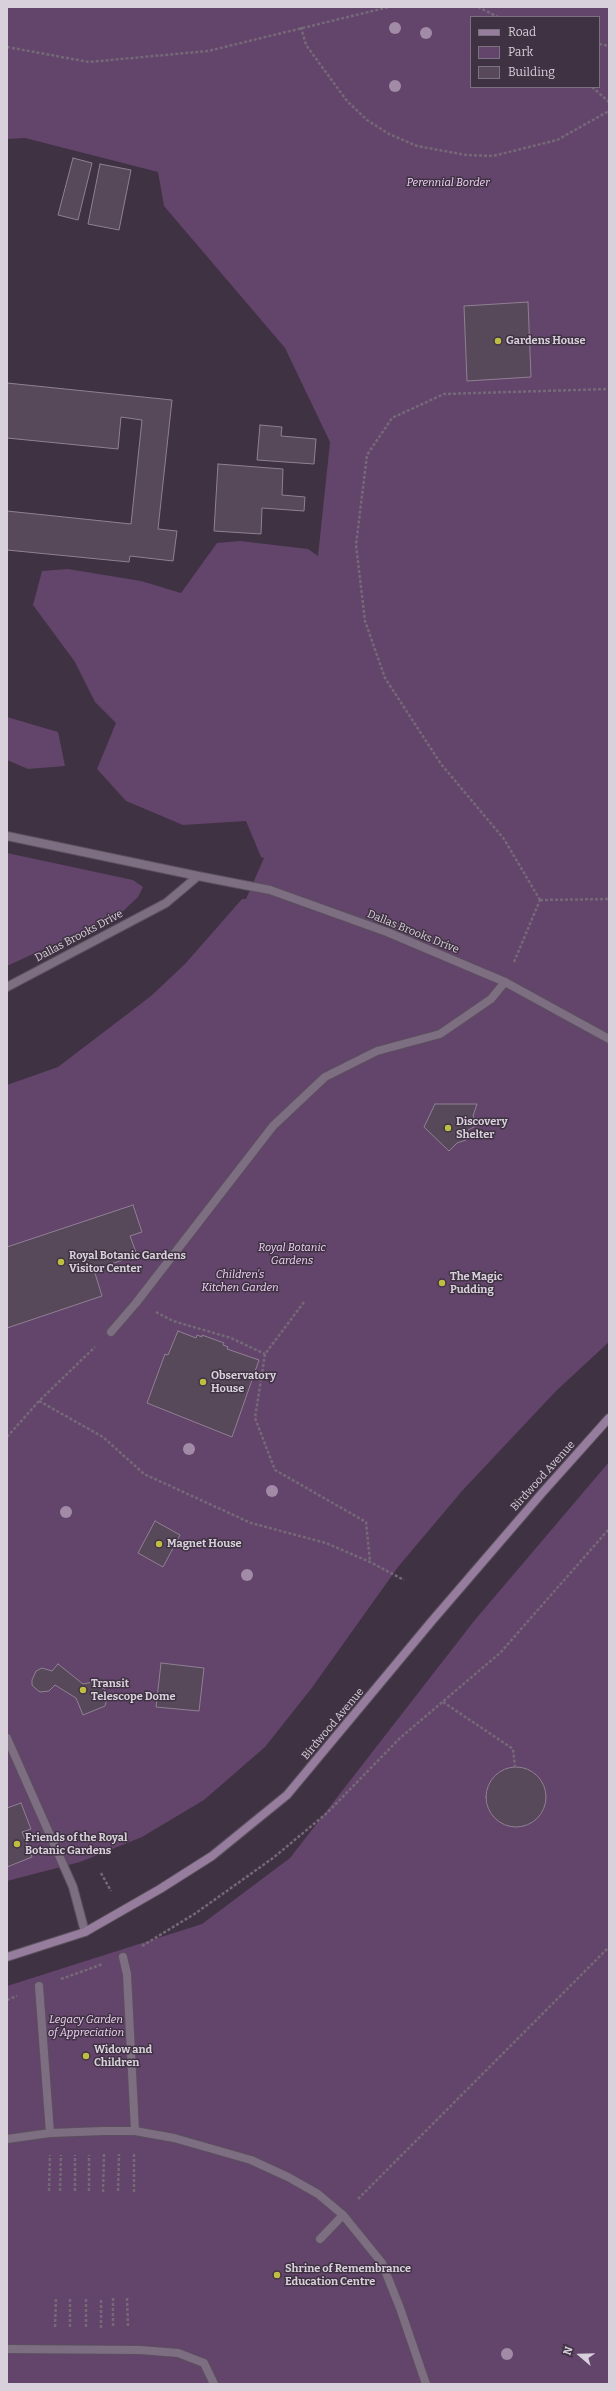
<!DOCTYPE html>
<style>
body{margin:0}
#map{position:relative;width:616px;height:2391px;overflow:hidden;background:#3f3242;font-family:Bitter,serif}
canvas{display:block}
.frame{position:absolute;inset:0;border:8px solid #d8d0db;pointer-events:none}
.legend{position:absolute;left:470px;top:16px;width:130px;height:72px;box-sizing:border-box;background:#3f3242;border:1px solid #7c717f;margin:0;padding:5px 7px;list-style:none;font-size:12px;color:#d8d0db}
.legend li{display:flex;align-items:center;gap:8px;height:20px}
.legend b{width:20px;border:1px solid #7c717f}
.north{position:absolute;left:560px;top:2335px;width:40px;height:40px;-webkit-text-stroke:3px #3f3242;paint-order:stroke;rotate:290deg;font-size:11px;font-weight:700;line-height:16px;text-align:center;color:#d8d0db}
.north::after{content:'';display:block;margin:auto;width:14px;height:18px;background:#d8d0db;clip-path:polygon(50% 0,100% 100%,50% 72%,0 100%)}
</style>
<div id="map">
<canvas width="616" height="2391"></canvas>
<div class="frame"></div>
<ul class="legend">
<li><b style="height:5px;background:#967c9d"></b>Road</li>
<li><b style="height:11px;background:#63446b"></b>Park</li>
<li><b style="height:11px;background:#57495a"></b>Building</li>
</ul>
<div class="north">N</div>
</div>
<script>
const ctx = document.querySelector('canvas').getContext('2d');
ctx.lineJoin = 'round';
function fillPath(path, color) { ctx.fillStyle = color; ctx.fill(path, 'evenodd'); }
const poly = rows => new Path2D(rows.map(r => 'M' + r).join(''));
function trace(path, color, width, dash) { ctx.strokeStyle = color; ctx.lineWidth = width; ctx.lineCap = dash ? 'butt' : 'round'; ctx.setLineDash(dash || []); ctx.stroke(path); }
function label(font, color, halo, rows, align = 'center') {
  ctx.font = font + ' Bitter,serif'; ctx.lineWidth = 3; ctx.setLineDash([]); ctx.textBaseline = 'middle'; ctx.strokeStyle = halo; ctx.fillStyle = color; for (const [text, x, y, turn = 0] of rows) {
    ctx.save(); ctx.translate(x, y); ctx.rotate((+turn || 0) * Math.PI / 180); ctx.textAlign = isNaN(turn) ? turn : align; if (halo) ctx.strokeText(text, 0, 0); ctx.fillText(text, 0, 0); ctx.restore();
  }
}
fillPath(poly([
 [7,7,609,7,609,1342,556,1391,462,1491,398,1567,311,1689,265,1747,204,1800,142,1837,80,1862,7,1881,7,1085,58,1067,151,996,185,964,242,899,246,899,264,858,261,857,246,821,183,825,126,801,97,769,116,723,95,702,75,662,33,605,42,571,68,569,141,581,181,593,217,543,240,541,308,549,318,556,330,442,285,348,164,206,158,172,25,138,7,139],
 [471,17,599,17,599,87,471,87],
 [7,717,58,732,65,766,28,769,7,760],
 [7,853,133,880,143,887,138,897,120,914,7,966],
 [609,1462,609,2384,7,2384,7,1986,202,1924,290,1858,474,1621]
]), '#63446b');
const building = poly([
 [73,158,92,163,78,220,58,215,73,158],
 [100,164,131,170,119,230,88,224,100,164],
 [528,302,531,377,467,381,464,306,528,302],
 [7,383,172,400,158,529,177,531,173,561,130,556,129,562,7,550,7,511,131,524,142,420,121,417,118,449,7,438,7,383],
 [260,425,282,427,281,436,316,439,314,464,257,460,260,425],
 [218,464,283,469,282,495,305,497,304,511,262,508,261,534,214,531,218,464],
 [435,1104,477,1104,473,1116,478,1125,468,1130,466,1140,457,1143,449,1151,424,1127,435,1104],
 [133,1205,142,1232,130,1236,137,1255,94,1270,102,1296,7,1328,7,1247,133,1205],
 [178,1331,196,1338,197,1335,202,1337,202,1335,224,1343,223,1345,228,1347,227,1349,259,1360,232,1437,147,1403,165,1354,168,1355,178,1331],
 [155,1521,180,1535,163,1567,138,1553,155,1521],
 [161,1663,204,1668,199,1711,156,1707,161,1663],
 [58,1664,83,1684,93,1682,99,1685,105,1690,107,1698,105,1706,83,1715,76,1698,55,1685,49,1691,40,1692,36,1689,32,1685,32,1680,36,1671,42,1668,52,1671,58,1664],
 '486 1797a30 30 0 1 1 60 0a30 30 0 1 1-60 0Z',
 [21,1803,31,1829,22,1832,32,1857,7,1867,7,1808,21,1803]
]);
fillPath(building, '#57495a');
trace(building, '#8f8093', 1);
const lane = poly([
 [111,1332,136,1303,273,1126,325,1077,377,1051,440,1034,491,999,505,982],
 [7,1738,73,1887,85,1932]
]);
const street = poly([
 [7,836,198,876],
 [7,987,166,903,198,876,270,890,387,932,505,982,609,1039],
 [123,1957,127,1974,135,2131],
 [39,1986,50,2133],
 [7,2139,50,2133,104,2131,135,2131,174,2138,251,2160,288,2177,318,2194,343,2215,382,2263,400,2308,426,2384],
 [320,2239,343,2215],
 [7,2349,140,2350,178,2353,204,2363,214,2384]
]);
const secondary = poly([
 [7,1957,85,1932,160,1889,212,1856,287,1795,431,1622,542,1493,609,1418]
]);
trace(lane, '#5b505e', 10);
trace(street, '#5b505e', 10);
trace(secondary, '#5b505e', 10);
trace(poly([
 [478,7,498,17],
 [301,27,306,45,347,101,367,120,389,134,417,146,466,155,493,156,557,140,609,111],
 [599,44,609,46],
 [7,47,89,62,208,51,389,7],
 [592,87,609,102],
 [540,900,504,839,441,764,385,678,365,621,356,545,367,455,392,418,444,394,609,389],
 [540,900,609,899],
 [514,962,540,900],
 [304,1302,265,1354,255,1418,275,1470,366,1522,370,1561],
 [156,1312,173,1321,231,1338,265,1354],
 [39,1401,103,1437,144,1474,251,1523,326,1543,370,1562,404,1580],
 [7,1437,39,1401,95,1347],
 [443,1702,513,1749,515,1767],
 [101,1873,111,1891],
 [142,1946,196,1913,273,1858,327,1813,400,1738,500,1653,609,1529],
 [61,1979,103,1964],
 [7,2000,17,1996],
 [49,2191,50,2155],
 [60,2191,61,2155],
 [75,2191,75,2155],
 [89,2191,89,2155],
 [118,2191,119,2154],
 [103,2192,104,2154],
 [134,2192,134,2154],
 [358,2199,609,1947],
 [113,2298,113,2328],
 [127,2298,128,2328],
 [55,2327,56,2297],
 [70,2327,70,2298],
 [86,2327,86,2298],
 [101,2328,101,2298]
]), '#756978', 2.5, [3, 2]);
trace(lane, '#7d6e81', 8);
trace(street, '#7d6e81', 8);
trace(secondary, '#967c9d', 8);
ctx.fillStyle = '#a18ba7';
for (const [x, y] of [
 [395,28],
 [426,33],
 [395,86],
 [189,1449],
 [272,1491],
 [66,1512],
 [247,1575],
 [507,2354]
]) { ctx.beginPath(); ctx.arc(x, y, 6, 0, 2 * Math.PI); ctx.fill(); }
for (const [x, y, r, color] of [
 [498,341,4,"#bfbe42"],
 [448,1128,4,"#bfbe42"],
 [61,1262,4,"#bfbe42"],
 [442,1283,4,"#bfbe42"],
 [203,1382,4,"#bfbe42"],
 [159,1544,4,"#bfbe42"],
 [83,1690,4,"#bfbe42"],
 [17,1844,4,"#bfbe42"],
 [86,2056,4,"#bfbe42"],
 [277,2275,4,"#bfbe42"]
]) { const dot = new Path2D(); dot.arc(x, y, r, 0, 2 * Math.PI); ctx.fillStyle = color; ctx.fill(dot); trace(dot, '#3f3242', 1.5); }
label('italic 11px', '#f2d4f9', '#3f3242', [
 ["Perennial Border",448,183],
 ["Royal Botanic",292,1248],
 ["Gardens",292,1261],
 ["Children's",240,1275],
 ["Kitchen Garden",240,1288],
 ["Legacy Garden",86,2020],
 ["of Appreciation",86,2033]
]);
label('bold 11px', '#d8d0db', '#3f3242', [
 ["Gardens House",506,341],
 ["Discovery",456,1122],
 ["Shelter",456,1135],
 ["Royal Botanic Gardens",69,1256],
 ["Visitor Center",69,1269],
 ["The Magic",450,1277],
 ["Pudding",450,1290],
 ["Observatory",211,1376],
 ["House",211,1389],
 ["Magnet House",167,1544],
 ["Transit",91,1684],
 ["Telescope Dome",91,1697],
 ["Friends of the Royal",25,1838],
 ["Botanic Gardens",25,1851],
 ["Widow and",94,2050],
 ["Children",94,2063],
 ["Shrine of Remembrance",285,2269],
 ["Education Centre",285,2282]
], 'left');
label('11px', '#d8d0db', '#3f3242', [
 ["Dallas Brooks Drive",413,932,22],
 ["Dallas Brooks Drive",79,936,-28],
 ["Birdwood Avenue",543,1476,-48],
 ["Birdwood Avenue",333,1724,-50]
]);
</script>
